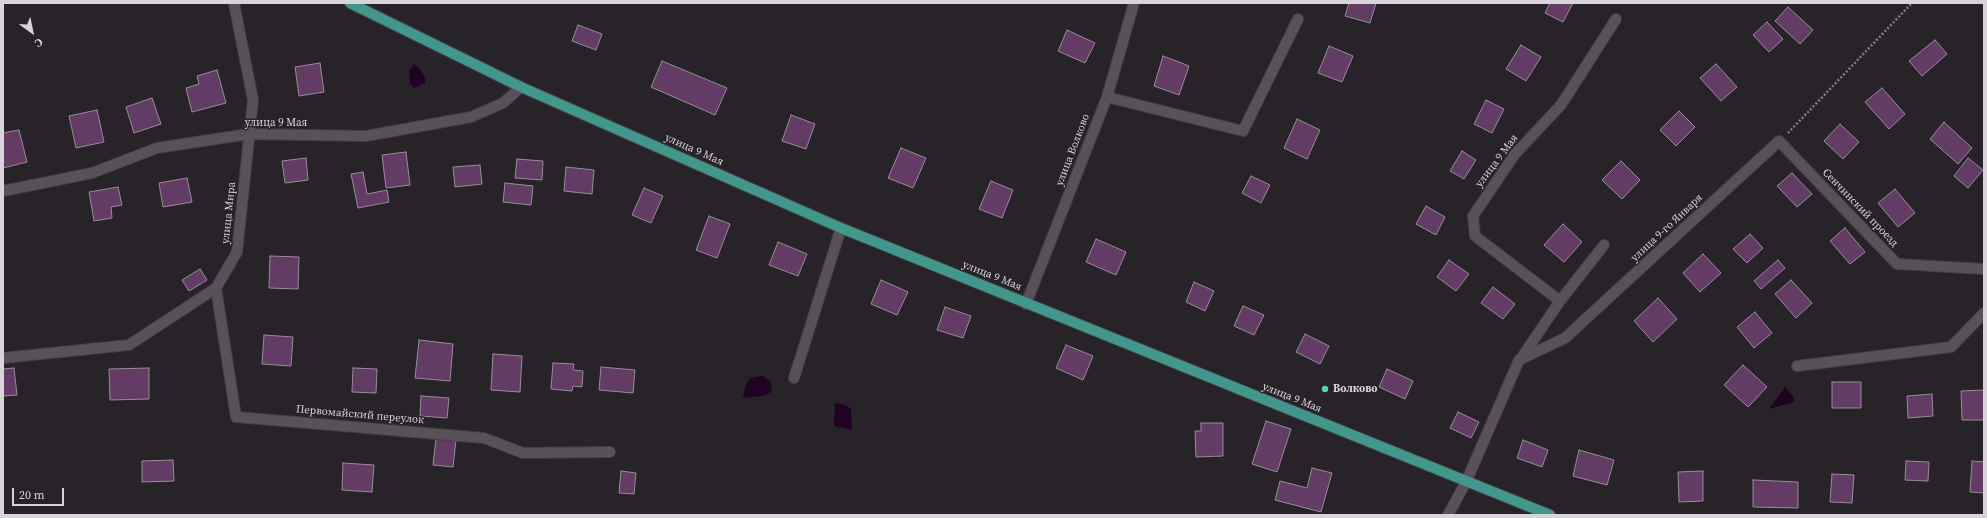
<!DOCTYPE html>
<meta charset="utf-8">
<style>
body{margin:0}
#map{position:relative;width:1987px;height:518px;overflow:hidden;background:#282229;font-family:"Source Serif 4",serif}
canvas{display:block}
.frame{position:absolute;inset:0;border:4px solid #d9d4d9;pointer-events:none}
.north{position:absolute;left:12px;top:12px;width:40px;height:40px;-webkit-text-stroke:3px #282229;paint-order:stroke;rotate:147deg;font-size:11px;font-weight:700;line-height:16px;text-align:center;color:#d9d4d9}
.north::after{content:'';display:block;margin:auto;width:14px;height:18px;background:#d9d4d9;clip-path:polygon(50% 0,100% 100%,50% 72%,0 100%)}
.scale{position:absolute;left:12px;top:488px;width:52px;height:18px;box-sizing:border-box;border:2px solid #d9d4d9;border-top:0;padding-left:5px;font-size:12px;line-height:14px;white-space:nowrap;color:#d9d4d9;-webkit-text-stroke:3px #282229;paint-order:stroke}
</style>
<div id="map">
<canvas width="1987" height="518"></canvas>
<div class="frame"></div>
<div class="north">С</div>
<div class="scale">20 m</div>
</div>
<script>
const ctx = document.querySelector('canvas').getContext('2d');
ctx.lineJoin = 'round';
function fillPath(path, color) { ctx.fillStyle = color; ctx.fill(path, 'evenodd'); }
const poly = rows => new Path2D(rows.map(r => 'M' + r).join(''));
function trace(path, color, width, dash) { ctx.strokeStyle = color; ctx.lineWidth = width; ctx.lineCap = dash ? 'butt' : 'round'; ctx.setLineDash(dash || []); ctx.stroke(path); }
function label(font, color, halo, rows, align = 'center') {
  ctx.font = font + ' "Source Serif 4",serif'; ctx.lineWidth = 3; ctx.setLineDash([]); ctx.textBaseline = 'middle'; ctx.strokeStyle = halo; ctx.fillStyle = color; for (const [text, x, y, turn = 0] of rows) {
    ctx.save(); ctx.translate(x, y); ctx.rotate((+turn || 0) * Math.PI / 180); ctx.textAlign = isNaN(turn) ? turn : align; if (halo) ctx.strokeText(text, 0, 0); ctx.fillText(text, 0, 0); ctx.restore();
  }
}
fillPath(poly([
 [414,64,420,69,425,78,425,83,414,88,410,83,409,71],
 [763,376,770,381,772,391,764,396,743,398,745,387,750,378],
 [1785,387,1794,398,1794,402,1769,409],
 [835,403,845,405,851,409,852,430,834,426]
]), '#210124');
const building = poly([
 [1349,3,1376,3,1370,23,1345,16,1349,3],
 [1550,3,1573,3,1563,22,1545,13,1550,3],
 [1788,7,1813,30,1800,44,1775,21,1788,7],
 [1767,22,1783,39,1769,52,1753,35,1767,22],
 [578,25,602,34,596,50,572,41,578,25],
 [1067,30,1095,43,1085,63,1058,51,1067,30],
 [1935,40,1947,54,1922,76,1909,61,1935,40],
 [1521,45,1541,57,1526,81,1506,69,1521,45],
 [1329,46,1353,56,1342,82,1318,73,1329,46],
 [1163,56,1189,66,1179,95,1154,86,1163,56],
 [662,61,727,88,715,115,651,87,662,61],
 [320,63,324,92,299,96,295,67,320,63],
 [1716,64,1737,87,1721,101,1700,78,1716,64],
 [217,70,226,103,192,112,186,88,199,84,197,76,217,70],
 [1882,88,1905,114,1889,129,1865,102,1882,88],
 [152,98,161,124,134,133,126,107,152,98],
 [1486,100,1504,109,1492,133,1474,124,1486,100],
 [97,110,104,142,76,148,69,116,97,110],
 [1679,111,1695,127,1676,146,1660,130,1679,111],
 [791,115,815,124,806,149,782,141,791,115],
 [1297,119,1320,130,1307,159,1284,148,1297,119],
 [1944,122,1972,148,1958,164,1930,139,1944,122],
 [1840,124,1859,142,1843,159,1824,141,1840,124],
 [19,130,27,162,3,168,3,133,19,130],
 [901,148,926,158,913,188,888,178,901,148],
 [1462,151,1476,160,1464,179,1450,171,1462,151],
 [406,152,410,185,386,188,382,155,406,152],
 [306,158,308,180,285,183,282,161,306,158],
 [1968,158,1983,170,1968,188,1954,176,1968,158],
 [517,159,543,161,542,180,515,178,517,159],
 [1621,161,1640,180,1622,199,1602,180,1621,161],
 [480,165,482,184,455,187,453,167,480,165],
 [566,167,594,170,592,194,564,191,566,167],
 [363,172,367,194,387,190,389,202,358,208,351,174,363,172],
 [1792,173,1812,194,1797,207,1777,186,1792,173],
 [1251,176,1270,185,1261,203,1242,193,1251,176],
 [187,178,192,202,163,207,159,183,187,178],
 [991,181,1013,190,1002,218,979,209,991,181],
 [505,183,533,186,531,205,503,202,505,183],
 [118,187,122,205,111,207,112,218,94,221,89,192,118,187],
 [644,188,663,196,651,223,632,215,644,188],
 [1895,189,1915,213,1898,227,1878,203,1895,189],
 [1426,206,1445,217,1436,235,1416,224,1426,206],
 [709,216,730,224,717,258,696,250,709,216],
 [1563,224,1582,242,1564,262,1544,245,1563,224],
 [1845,228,1865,252,1850,264,1830,241,1845,228],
 [1750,234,1763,248,1747,263,1733,249,1750,234],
 [1096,239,1126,252,1116,275,1086,262,1096,239],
 [778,242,807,254,798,276,769,265,778,242],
 [1703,254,1721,273,1700,292,1683,273,1703,254],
 [270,256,299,257,298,289,269,288,270,256],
 [1449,260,1469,274,1456,291,1437,277,1449,260],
 [1778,260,1785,268,1761,289,1754,281,1778,260],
 [200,269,207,280,189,291,182,280,200,269],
 [881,280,908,292,897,315,871,304,881,280],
 [1791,280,1812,303,1796,318,1775,294,1791,280],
 [1194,282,1214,291,1205,311,1186,302,1194,282],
 [1493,287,1515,304,1503,319,1481,303,1493,287],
 [1658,298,1677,319,1653,342,1634,321,1658,298],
 [1243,306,1264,315,1254,335,1234,326,1243,306],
 [945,307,971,316,963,338,937,330,945,307],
 [1755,312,1772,333,1754,348,1737,327,1755,312],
 [1305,334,1329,346,1320,364,1296,352,1305,334],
 [264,335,293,337,291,366,262,364,264,335],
 [419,340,453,344,450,381,415,378,419,340],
 [1066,345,1093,356,1083,380,1056,368,1066,345],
 [493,354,522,356,520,392,491,390,493,354],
 [553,363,574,364,573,370,583,371,582,387,573,386,572,391,551,389,553,363],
 [1743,365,1767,387,1748,407,1724,385,1743,365],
 [601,367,635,370,633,393,599,390,601,367],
 [14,368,17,395,3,396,3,369,14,368],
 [149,368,149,399,110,400,109,369,149,368],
 [353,368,377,369,376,393,352,392,353,368],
 [1387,369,1413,381,1405,399,1379,387,1387,369],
 [1832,382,1861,382,1861,408,1832,408,1832,382],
 [1984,390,1984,420,1962,420,1961,391,1984,390],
 [1932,394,1933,416,1908,418,1907,396,1932,394],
 [421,396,449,398,447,418,420,416,421,396],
 [1458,412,1479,422,1471,438,1450,428,1458,412],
 [1266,421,1291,429,1277,472,1252,464,1266,421],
 [1201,423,1223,423,1223,456,1196,457,1195,431,1201,431,1201,423],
 [436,438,456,440,453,467,433,465,436,438],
 [1523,440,1548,450,1542,467,1517,458,1523,440],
 [1579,450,1614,460,1607,485,1573,476,1579,450],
 [173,460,174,481,142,482,142,461,173,460],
 [1906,461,1929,462,1928,481,1905,480,1906,461],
 [1972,461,1984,462,1984,493,1970,492,1972,461],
 [343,463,374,465,372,492,342,490,343,463],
 [1312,468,1332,473,1321,512,1275,500,1280,481,1307,488,1312,468],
 [621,471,636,473,634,494,619,493,621,471],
 [1703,471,1703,501,1679,502,1678,472,1703,471],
 [1832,474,1854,475,1852,503,1830,502,1832,474],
 [1753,480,1798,482,1798,508,1753,507,1753,480]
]);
fillPath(building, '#623c65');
trace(building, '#968e96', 1);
const minor = poly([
 [1107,97,1243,131,1298,19],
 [3,191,92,173,157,148,249,134,366,136,471,117,503,103,521,87],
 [216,288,236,417,484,438,523,453,610,452],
 [1560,301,1604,245],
 [1026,304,1107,97,1134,3],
 [3,358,129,345,216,288,237,252,253,100,234,3],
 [1520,360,1560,301,1475,236,1473,216,1515,154,1561,105,1616,19],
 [1797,366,1951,347,1984,313],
 [794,378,841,228],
 [1448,515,1466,482,1519,360,1565,338,1779,141,1897,264,1984,269]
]);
const major = poly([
 [350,3,521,87,841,228,1550,515]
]);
trace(minor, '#453f45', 12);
trace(major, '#453f45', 12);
trace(poly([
 [1788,133,1912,3]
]), '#837d83', 2.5, [2, 2]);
trace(minor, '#595159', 10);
trace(major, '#41978b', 10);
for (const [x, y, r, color] of [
 [1325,389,4,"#5eceb7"]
]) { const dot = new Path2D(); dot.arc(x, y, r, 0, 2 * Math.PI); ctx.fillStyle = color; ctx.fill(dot); trace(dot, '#282229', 1.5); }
label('11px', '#d9d4d9', '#282229', [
 ["улица 9 Мая",276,123],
 ["улица 9 Мая",694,150,24],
 ["улица Волково",1073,150,-69],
 ["улица 9 Мая",1497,161,-53],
 ["Сенчинский проезд",1860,208,46],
 ["улица Мира",229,213,-84],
 ["улица 9-го Января",1667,228,-43],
 ["улица 9 Мая",992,276,22],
 ["улица 9 Мая",1292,398,22],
 ["Первомайский переулок",360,415,5]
]);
label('bold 11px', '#d9d4d9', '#282229', [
 ["Волково",1333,389]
], 'left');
</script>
